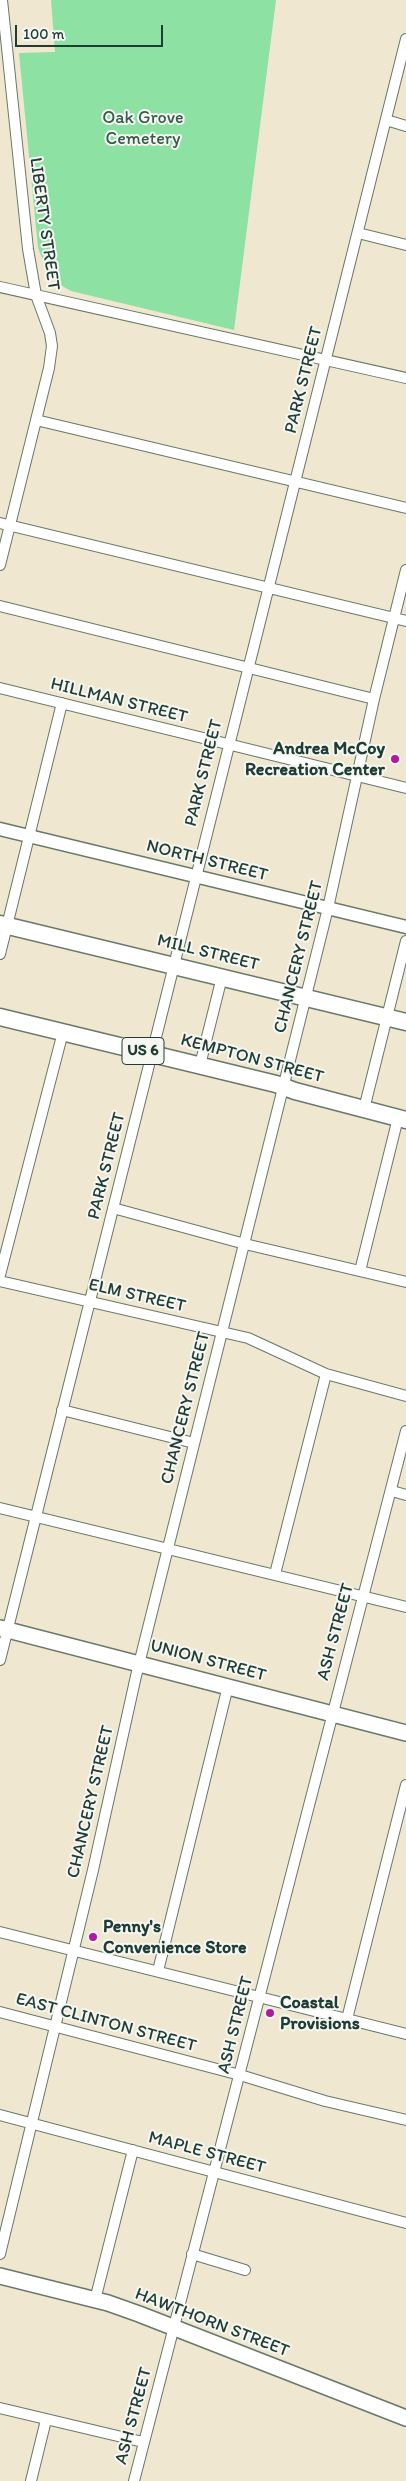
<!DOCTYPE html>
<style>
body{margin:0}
#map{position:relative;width:406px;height:2481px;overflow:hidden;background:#efe7cf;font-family:Itim,sans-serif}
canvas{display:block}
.scale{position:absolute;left:15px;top:25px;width:148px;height:22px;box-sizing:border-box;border:2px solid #1f3d34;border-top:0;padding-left:6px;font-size:15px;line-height:18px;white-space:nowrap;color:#1f3d34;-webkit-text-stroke:4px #f6f6f2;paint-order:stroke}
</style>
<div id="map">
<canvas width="406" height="2481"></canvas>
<div class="scale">100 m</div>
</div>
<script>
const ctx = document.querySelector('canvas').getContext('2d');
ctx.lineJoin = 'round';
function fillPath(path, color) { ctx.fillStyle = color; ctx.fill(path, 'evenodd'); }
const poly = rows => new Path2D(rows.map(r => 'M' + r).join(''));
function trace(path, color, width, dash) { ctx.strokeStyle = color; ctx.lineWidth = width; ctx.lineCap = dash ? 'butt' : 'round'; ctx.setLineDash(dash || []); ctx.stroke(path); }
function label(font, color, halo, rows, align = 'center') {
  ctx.font = font + ' Itim,sans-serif'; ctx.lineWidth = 4; ctx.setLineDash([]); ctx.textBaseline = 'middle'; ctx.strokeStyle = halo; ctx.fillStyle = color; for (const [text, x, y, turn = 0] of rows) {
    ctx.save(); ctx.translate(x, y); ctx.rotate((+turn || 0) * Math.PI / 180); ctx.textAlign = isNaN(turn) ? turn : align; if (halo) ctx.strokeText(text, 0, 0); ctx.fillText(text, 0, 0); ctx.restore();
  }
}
fillPath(poly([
 [51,0,276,0,234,330,71,291,57,283,46,268,38,248,19,53,55,52]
]), '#8ce1a3');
const minor = poly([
 [386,120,406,126],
 [358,233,406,245],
 [0,287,406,378],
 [36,420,406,508],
 [0,523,406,621],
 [0,565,49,368,52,346,50,333,36,295,28,249,2,0],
 [0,606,374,699],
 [0,688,406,788],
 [0,954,62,703],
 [200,1065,222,977],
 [364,1109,406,941],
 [113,1208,245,1244,406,1282],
 [360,1271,398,1118],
 [0,1275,63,1032],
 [0,1281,248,1338,326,1374,406,1396],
 [62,1410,194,1443],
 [392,1491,406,1495],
 [0,1508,406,1607],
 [275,1574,326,1374],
 [0,1660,406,39],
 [0,1932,406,2034],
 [158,1971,228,1686],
 [0,2012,240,2075,325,2101,406,2120],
 [347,2019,406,1785],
 [0,2115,406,2223],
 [0,2254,93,1870,136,1676,328,908,374,699,406,570],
 [192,2254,245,2270],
 [95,2300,133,2150],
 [0,2408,143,2442],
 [31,2481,46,2420],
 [134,2481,406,1431]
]);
const tertiary = poly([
 [0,829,406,927]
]);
const secondary = poly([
 [0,1628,406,1733],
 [0,2276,108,2303,139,2314,406,2418]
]);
const primary = poly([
 [0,924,406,1022],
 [0,1017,276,1084,295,1091,406,1120]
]);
trace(minor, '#68786a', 12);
trace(tertiary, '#68786a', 15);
trace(secondary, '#68786a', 18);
trace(primary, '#68786a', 19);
trace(minor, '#fff', 10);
trace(tertiary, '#fff', 12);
trace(secondary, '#fff', 15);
trace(primary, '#fff', 16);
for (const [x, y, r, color] of [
 [395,759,5,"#b5179e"],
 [93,1937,5,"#b5179e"],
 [270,2013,5,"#b5179e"]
]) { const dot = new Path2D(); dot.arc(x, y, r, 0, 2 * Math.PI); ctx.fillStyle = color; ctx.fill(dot); trace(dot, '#f6f6f2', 2); }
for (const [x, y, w] of [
 [143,1051,42]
]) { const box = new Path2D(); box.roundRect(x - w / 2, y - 13.5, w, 27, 4); ctx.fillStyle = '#f6f6f2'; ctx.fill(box); trace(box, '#1f3d34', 1); }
label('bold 16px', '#1f3d34', null, [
 ["US 6",143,1051]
]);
label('18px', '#355e4a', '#f6f6f2', [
 ["Oak Grove",143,118],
 ["Cemetery",143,139]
]);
label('18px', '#1f3d34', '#f6f6f2', [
 ["LIBERTY STREET",44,224,82],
 ["PARK STREET",304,380,-76],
 ["HILLMAN STREET",119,701,14],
 ["PARK STREET",204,773,-76],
 ["NORTH STREET",207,861,14],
 ["MILL STREET",208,953,14],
 ["CHANCERY STREET",299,957,-76],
 ["KEMPTON STREET",252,1059,15],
 ["PARK STREET",107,1166,-76],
 ["ELM STREET",137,1296,13],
 ["CHANCERY STREET",186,1408,-76],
 ["ASH STREET",336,1632,-75],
 ["UNION STREET",208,1661,15],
 ["CHANCERY STREET",91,1802,-77],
 ["EAST CLINTON STREET",106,2023,15],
 ["ASH STREET",236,2025,-76],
 ["MAPLE STREET",207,2153,15],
 ["HAWTHORN STREET",212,2323,21],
 ["ASH STREET",134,2416,-75]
]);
label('bold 18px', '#1f3d34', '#f6f6f2', [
 ["Andrea McCoy",385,749,"right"],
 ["Recreation Center",385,770,"right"],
 ["Penny's",103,1927],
 ["Convenience Store",103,1948],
 ["Coastal",280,2003],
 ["Provisions",280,2024]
], 'left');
</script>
